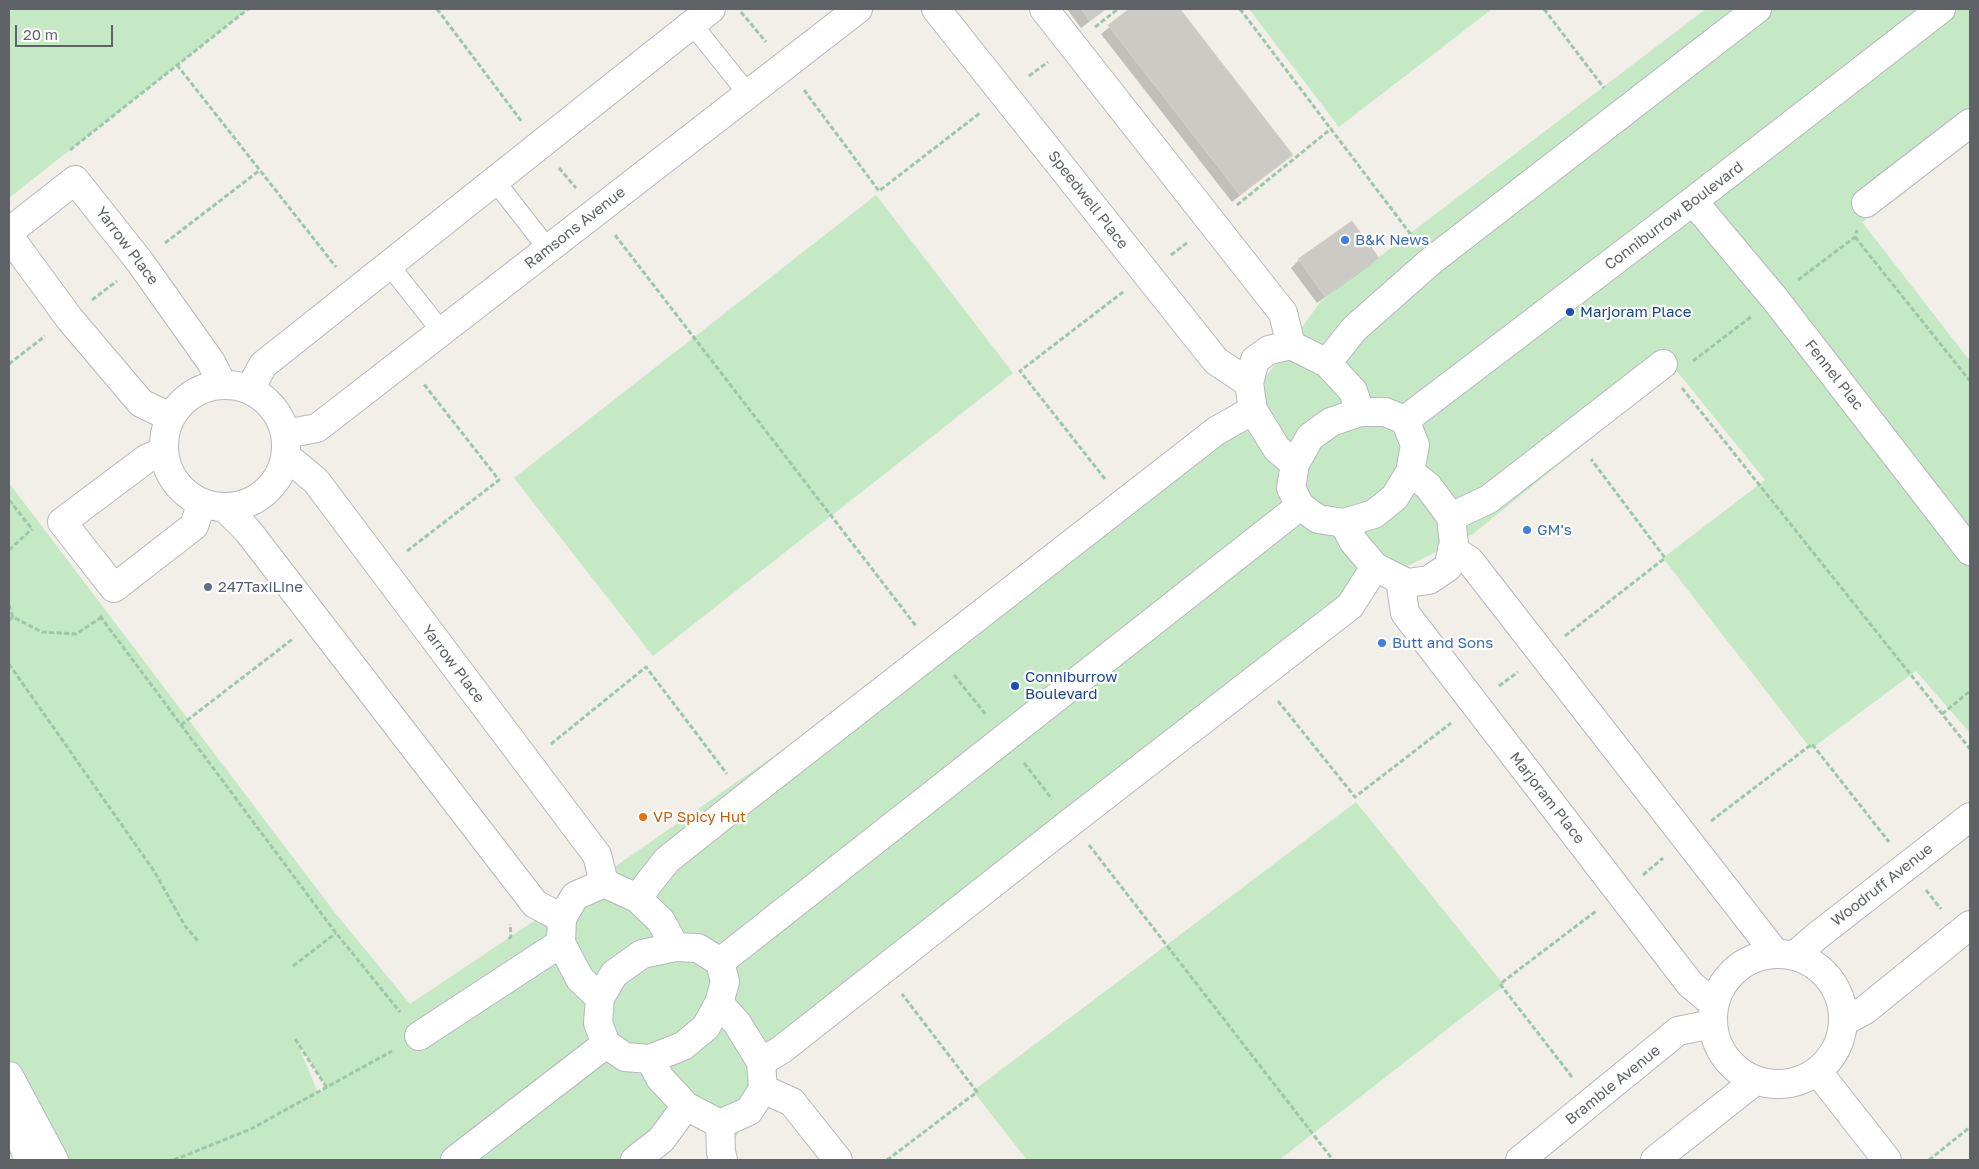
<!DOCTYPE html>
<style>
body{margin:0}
#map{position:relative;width:1979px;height:1169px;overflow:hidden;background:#f1efe8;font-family:"Golos Text",sans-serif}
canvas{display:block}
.frame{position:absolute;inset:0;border:10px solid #5f6368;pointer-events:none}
.scale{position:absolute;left:15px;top:25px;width:98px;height:22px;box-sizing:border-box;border:2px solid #5f6368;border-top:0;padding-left:6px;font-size:15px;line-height:18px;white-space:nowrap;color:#5f6368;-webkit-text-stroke:4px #fff;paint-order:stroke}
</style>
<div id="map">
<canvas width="1979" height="1169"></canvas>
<div class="frame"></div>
<div class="scale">20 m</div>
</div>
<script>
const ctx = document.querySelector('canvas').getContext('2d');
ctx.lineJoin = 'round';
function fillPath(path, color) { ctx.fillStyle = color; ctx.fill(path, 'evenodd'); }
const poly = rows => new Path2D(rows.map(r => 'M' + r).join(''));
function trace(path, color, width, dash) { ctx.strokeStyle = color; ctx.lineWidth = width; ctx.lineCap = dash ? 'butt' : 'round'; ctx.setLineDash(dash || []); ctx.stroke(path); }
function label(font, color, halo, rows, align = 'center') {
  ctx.font = font + ' "Golos Text",sans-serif'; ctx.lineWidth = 4.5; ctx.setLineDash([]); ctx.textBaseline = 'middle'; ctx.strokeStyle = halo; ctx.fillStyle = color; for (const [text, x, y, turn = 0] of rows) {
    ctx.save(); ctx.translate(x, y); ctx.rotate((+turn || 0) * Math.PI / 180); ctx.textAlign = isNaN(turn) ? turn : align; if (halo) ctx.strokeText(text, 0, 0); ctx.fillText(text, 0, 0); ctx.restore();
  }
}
fillPath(poly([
 [9,9,248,9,9,198],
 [1249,9,1492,9,1339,127],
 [1706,9,1970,9,1970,142,1862,222,1970,361,1970,733,1916,671,1811,749,1663,558,1765,480,1676,370,1473,534,1325,606,777,1058,724,1160,720,1124,686,1106,635,1160,54,1160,9,1076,9,483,336,914,410,1004,616,866,1212,451,1321,301],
 [297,1042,327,1087,318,1093],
 [876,195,1013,373,653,656,514,478],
 [1356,802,1504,985,1279,1160,1027,1160,973,1091]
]), '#c5e8c5');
fillPath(poly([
 [1067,9,1106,9,1081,28],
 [1131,9,1178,9,1291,155,1232,202,1101,34],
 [1377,258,1369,266,1317,303,1291,268,1299,260]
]), '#0003');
const building = poly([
 [1081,9,1106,9,1090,21,1081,9],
 [1129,9,1180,9,1293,155,1240,195,1108,25,1129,9],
 [1352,221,1379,258,1325,296,1298,259,1352,221]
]);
fillPath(building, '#cccac5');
trace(building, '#d6d1c6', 1);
const service = poly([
 [692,24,748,94],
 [495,181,548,249],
 [389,265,442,332]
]);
const minor = poly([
 [936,9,1216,361,1249,383],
 [1044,9,1283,313,1291,345],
 [1693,201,1775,299,1970,551],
 [1866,203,1970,123],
 [9,232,75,180,140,262,211,362,222,384],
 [9,236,69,318,141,403,170,417],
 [1327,363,1354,329,1431,261,1757,9],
 '164 446a61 61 0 1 1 122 0a61 61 0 1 1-122 0Z',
 [250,389,263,365,711,9],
 [1360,412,1385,412,1405,420,1415,445,1410,472,1395,497,1374,514,1344,523,1318,519,1300,506,1291,488,1295,464,1310,437,1331,422,1360,412],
 [1405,420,1693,201,1941,9],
 [285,434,317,428,858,9],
 [164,451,146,459,62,522,114,588,194,526,201,505],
 [286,456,316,481,597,855,604,883],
 [1295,464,1277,449,1253,410,1249,383,1255,360,1269,350,1291,345,1327,363,1353,391,1360,412],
 [226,509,248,531,535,904,562,918],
 [1451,517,1489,499,1663,364],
 [1344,523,1353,541,1375,567,1407,583,1429,580,1448,567,1454,544,1451,517,1428,486,1410,472],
 [1452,549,1470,561,1776,954],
 [1400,580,1405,613,1690,984,1714,1004],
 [637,898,667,860,745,798,1216,431,1253,410],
 [675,947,698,948,720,962,725,982,719,1003,706,1027,683,1046,650,1059,625,1057,606,1044,598,1023,600,998,614,974,642,954,675,947],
 '1713 1019a65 65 0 1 1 130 0a65 65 0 1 1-130 0Z',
 [1795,955,1817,936,1970,817],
 [720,962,1300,506],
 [600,998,580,979,561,943,562,918,575,896,604,883,637,898,661,921,675,947],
 [1843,1022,1865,1010,1970,925],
 [419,1036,561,943],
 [650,1059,660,1078,686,1106,720,1124,749,1111,763,1089,761,1062,737,1023,719,1003],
 [761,1062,781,1050,1071,822,1350,606,1375,567],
 [1818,1072,1887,1160],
 [9,1076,54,1160],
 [763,1089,792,1102,838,1160],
 [720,1124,721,1152,723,1160],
 [455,1160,606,1044],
 [635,1160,661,1140,686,1106],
 [1520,1160,1678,1031,1712,1024],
 [1655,1160,1755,1081]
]);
const secondary = poly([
 [9,1101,28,1160]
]);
trace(service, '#b5b8bc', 21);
trace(minor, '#b5b8bc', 30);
trace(secondary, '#b6babf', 30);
trace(poly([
 [437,9,522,122],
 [1240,9,1412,236],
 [1544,9,1604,88],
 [741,12,766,42],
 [1095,27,1118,9],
 [177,65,336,267],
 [1029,76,1048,62],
 [804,90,879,191,980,113],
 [70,150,248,9],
 [559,168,576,188],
 [1237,205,1332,128],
 [615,235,916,626],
 [1855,237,1970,381],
 [165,243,260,170],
 [1171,255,1188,242],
 [1798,280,1855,237,1857,230],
 [92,300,117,281],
 [1693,361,1752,316],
 [9,364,45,336],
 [1682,388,1970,749],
 [1105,479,1020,371,1123,292],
 [9,500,32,529],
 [9,550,32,529],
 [407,551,499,480,423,383],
 [9,605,13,617,42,632,76,634,102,617],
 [100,616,336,933,400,1012],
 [9,620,13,617],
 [1565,636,1665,558,1591,459],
 [9,664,154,871,185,926,199,942],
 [954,675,986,715],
 [1499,686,1518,672],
 [1278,701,1355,797,1451,723],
 [1942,714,1970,691],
 [181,725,294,638],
 [551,744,646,667,727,774],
 [1024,763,1052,799],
 [1711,821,1812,744,1889,842],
 [1089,845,1333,1160],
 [1643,875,1663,858],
 [1926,890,1941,909],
 [509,939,511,936,510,924],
 [293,966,336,933],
 [295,1039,327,1088],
 [1572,1077,1500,984,1596,911],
 [174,1160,251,1129,392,1051],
 [887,1160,977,1092,902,994],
 [1929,1160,1970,1127]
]), '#9cc7a9', 3, [5, 2.5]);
trace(service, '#fff', 19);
trace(minor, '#fff', 28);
trace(secondary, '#fff', 28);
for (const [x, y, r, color] of [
 [1345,240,5,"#3f7fe0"],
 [1570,312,5,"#1a4fb4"],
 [1527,530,5,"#3f7fe0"],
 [208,587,5,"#5c6f8a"],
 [1382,643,5,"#3f7fe0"],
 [1015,686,5,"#1a4fb4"],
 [643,817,5,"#e8710a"]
]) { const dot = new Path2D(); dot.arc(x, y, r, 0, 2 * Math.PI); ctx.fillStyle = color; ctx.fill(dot); trace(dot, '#fff', 2); }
label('15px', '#5f6368', '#fff', [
 ["Speedwell Place",1088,200,52],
 ["Conniburrow Boulevard",1674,216,-37],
 ["Ramsons Avenue",575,228,-38],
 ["Yarrow Place",127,246,53],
 ["Fennel Plac",1834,375,52],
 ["Yarrow Place",453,664,53],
 ["Marjoram Place",1547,798,52],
 ["Woodruff Avenue",1882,885,-38],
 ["Bramble Avenue",1613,1085,-39]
]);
label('15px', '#366cbe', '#fff', [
 ["B&K News",1355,240],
 ["GM's",1537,530],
 ["Butt and Sons",1392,643]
], 'left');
label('15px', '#164399', '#fff', [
 ["Marjoram Place",1580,312],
 ["Conniburrow",1025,677],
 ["Boulevard",1025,694]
], 'left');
label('15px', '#4e5e75', '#fff', [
 ["247TaxiLine",218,587]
], 'left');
label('15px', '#c56008', '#fff', [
 ["VP Spicy Hut",653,817]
], 'left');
</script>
